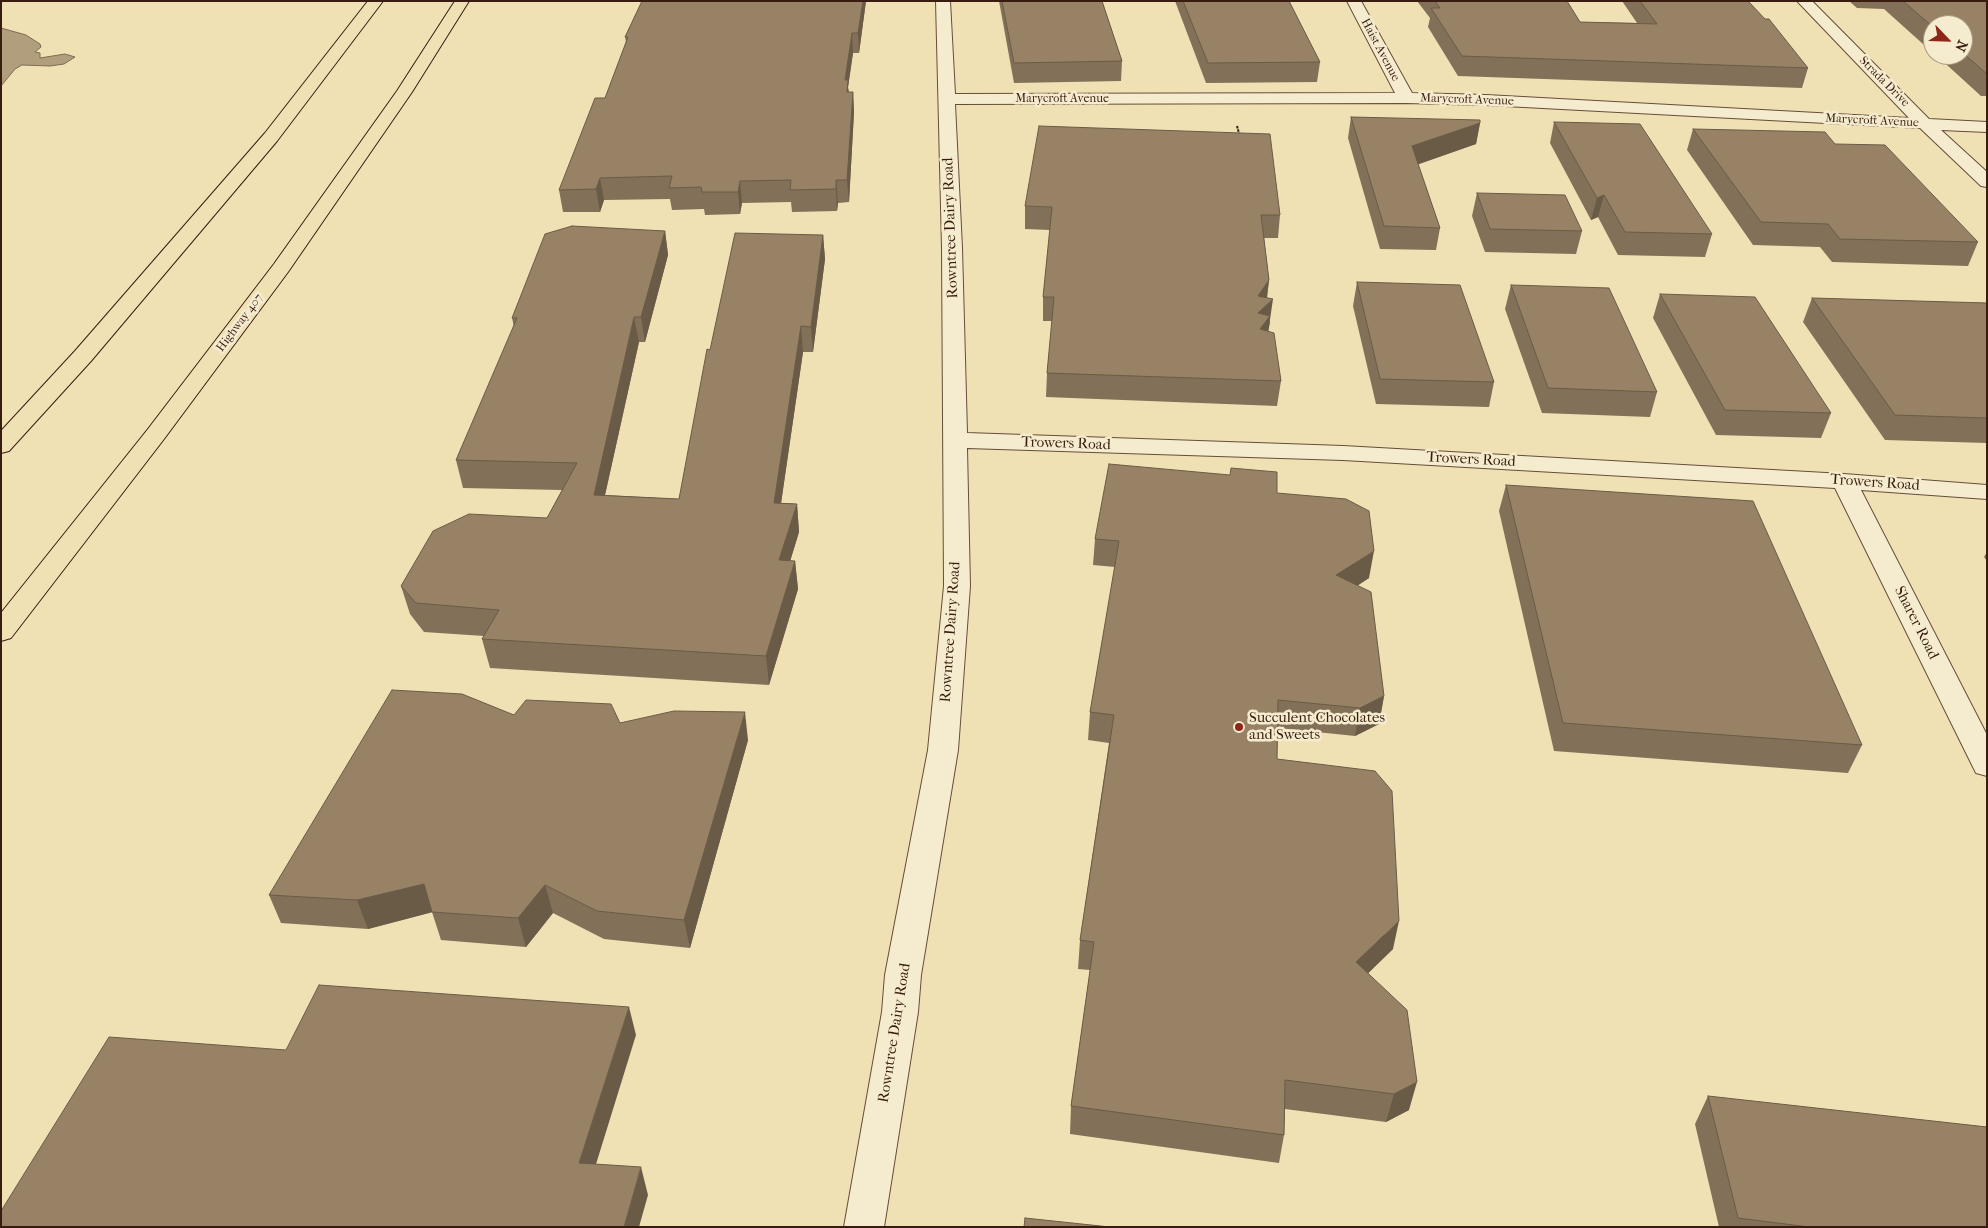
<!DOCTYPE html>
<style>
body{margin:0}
#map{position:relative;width:1988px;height:1228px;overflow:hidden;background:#f0e1b5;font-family:"IM FELL French Canon",serif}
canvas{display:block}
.frame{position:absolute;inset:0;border:2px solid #381c10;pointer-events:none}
.north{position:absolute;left:1923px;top:15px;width:50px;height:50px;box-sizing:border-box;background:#f5eccf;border:1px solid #a99983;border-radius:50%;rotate:114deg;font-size:14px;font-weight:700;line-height:20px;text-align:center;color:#381c10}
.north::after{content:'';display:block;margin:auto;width:18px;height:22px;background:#8f2418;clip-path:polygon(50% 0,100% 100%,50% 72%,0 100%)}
</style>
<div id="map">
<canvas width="1988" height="1228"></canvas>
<div class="frame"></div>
<div class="north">N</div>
</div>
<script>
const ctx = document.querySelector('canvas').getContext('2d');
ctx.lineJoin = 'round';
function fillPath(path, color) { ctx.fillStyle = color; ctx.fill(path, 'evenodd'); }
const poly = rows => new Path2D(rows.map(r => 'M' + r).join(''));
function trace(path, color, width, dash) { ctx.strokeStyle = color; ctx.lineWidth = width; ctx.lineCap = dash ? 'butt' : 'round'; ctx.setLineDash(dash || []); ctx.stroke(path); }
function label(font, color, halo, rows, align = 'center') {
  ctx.font = font + ' "IM FELL French Canon",serif'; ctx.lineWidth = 5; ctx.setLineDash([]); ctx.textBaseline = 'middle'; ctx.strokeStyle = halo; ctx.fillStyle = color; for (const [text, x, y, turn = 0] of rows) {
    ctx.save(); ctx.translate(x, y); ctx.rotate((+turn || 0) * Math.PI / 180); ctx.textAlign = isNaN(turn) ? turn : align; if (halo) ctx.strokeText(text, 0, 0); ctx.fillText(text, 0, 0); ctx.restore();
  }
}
const water = poly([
 [1,28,26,35,40,44,41,47,35,52,40,53,40,58,65,54,75,57,64,64,50,66,22,65,15,69,1,86,1,28]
]);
fillPath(water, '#b19e7d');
trace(water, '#816a51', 1);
const street = poly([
 [936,1,950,1,955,94,1395,93,1347,1,1361,1,1412,93,1486,95,1909,118,1797,1,1812,1,1929,119,1987,122,1987,132,1941,130,1987,172,1987,187,1981,186,1920,128,1486,105,1406,103,955,104,962,248,967,433,1343,446,1844,474,1987,485,1987,499,1861,490,1987,735,1987,776,1976,773,1972,765,1835,488,1343,460,967,448,970,586,958,750,921,975,918,1012,884,1227,844,1227,882,1012,885,975,928,750,944,586,942,248,936,1]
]);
const highway = poly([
 [368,1,383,1,277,141,91,361,9,451,1,453,1,431,75,351,265,133,368,1],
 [455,1,469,1,412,92,288,272,164,439,11,638,1,641,1,613,148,429,274,264,397,91,455,1]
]);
trace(street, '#664d39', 2);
trace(highway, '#381c10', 2);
trace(poly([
 [1237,126,1240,137]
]), '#381c10', 2, [2.5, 1]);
fillPath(street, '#f5eccf');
fillPath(highway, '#f0e1b5');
fillPath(poly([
 [642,1,866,1,859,53,853,53,848,87,849,92,853,92,854,112,849,202,838,203,837,211,792,212,791,202,742,203,740,214,705,215,704,209,672,210,670,199,604,200,600,212,563,212,559,190,605,98,626,42,625,37],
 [999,1,1102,1,1122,61,1121,81,1014,83],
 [1175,1,1289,1,1320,62,1317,82,1206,83],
 [1417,1,1567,1,1580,22,1637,23,1622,1,1748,1,1808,68,1802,88,1458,76,1428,27,1430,18],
 [1849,1,1987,1,1987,96,1981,96,1936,55,1963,55,1963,25,1933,25,1933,53,1884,9,1857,8],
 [1351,117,1480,123,1476,144,1418,164,1440,228,1436,250,1380,249,1348,138],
 [1554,122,1712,234,1705,257,1618,255,1598,217,1591,220,1550,143],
 [1693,129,1835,144,1978,242,1968,266,1832,262,1820,247,1753,245,1687,150],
 [1477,193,1582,231,1576,254,1485,252,1472,216],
 [1025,206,1280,215,1278,238,1264,238,1269,280,1267,298,1270,323,1268,332,1281,381,1277,406,1046,397,1047,373,1052,321,1043,321,1043,297,1050,230,1025,229],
 [665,231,668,255,645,342,639,342,605,495,679,499,710,350,823,235,825,259,813,352,803,352,781,503,797,504,799,532,790,561,795,561,798,589,769,685,490,668,482,639,484,636,424,632,410,614,401,586,547,518,562,490,463,488,456,460,514,327,512,318],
 [1357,282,1494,382,1489,407,1376,404,1353,306],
 [1511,285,1657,392,1650,417,1542,413,1505,309],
 [1660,294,1831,413,1821,438,1716,435,1653,318],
 [1812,298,1987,303,1987,443,1885,440,1803,322],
 [1506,485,1862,745,1848,773,1554,751,1499,511],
 [1277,493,1369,578,1357,586,1384,696,1379,724,1355,736,1278,728,1277,759,1393,949,1368,973,1409,1110,1386,1122,1285,1109,1284,1135,1279,1163,1070,1134,1071,1106,1090,970,1078,969,1080,940,1109,743,1088,740,1090,712,1115,567,1093,565,1095,539],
 [1987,552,1987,561,1984,557],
 [514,715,620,723,748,740,690,948,604,939,553,913,526,947,441,940,432,912,368,929,281,923,269,895],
 [1708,1096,1987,1227,1719,1227,1695,1124]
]), '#837058');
fillPath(poly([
 [863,1,866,1,859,53,858,33],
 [852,33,853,53,848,87,849,100,848,112,845,80],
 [853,92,854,112,849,202,847,180],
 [1480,123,1476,144,1408,168,1412,146],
 [600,178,604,200,600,212,596,189],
 [836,180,838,203,837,211,836,189],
 [740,181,742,203,740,214,738,192],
 [1604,195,1598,217,1591,220,1597,198],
 [665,231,668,255,645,342,641,317],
 [823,235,825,259,813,352,811,327],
 [1269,280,1266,304,1273,299,1267,340,1255,337,1258,296],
 [634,317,639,342,599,522,594,495],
 [801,326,803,352,777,531,774,503],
 [797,504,799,532,782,588,779,560],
 [1374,551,1369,578,1332,602,1336,575],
 [795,561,798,589,769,685,766,656],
 [1384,696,1379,724,1355,736,1360,708],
 [745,712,748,740,690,948,684,920],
 [424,884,433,912,368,929,357,900],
 [545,885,553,913,526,947,518,918],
 [1399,921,1393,949,1350,991,1356,962],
 [629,1007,636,1035,588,1190,579,1163],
 [1417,1082,1409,1110,1386,1122,1394,1094],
 [641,1167,648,1195,639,1227,624,1227]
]), '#6a5b47');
const building = poly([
 [642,1,863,1,858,33,852,33,845,80,848,80,847,92,853,92,847,180,836,180,836,189,790,190,791,180,740,181,738,192,702,192,701,187,669,188,672,176,600,178,596,189,559,190,595,98,605,98,628,37,625,37,642,1],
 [1002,1,1102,1,1122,61,1014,63,1002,1],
 [1183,1,1289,1,1320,62,1208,63,1183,1],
 [1435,1,1567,1,1580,22,1657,24,1640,1,1748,1,1765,19,1769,19,1808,68,1462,56,1431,8,1440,8,1435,1],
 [1903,1,1987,1,1987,74,1963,53,1963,25,1933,25,1933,27,1903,1],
 [1351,117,1480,120,1480,123,1412,146,1440,228,1384,226,1351,117],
 [1554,122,1640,124,1712,234,1625,232,1604,195,1597,198,1554,122],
 [1039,126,1270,134,1280,215,1261,215,1269,280,1258,296,1273,299,1258,313,1270,316,1260,329,1274,333,1281,381,1047,373,1054,297,1043,297,1052,207,1025,206,1039,126],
 [1693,129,1825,132,1835,144,1885,145,1978,242,1840,239,1828,224,1761,222,1693,129],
 [1477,193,1565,195,1582,231,1490,229,1477,193],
 [572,226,665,231,641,317,634,317,594,495,679,499,707,349,710,350,735,233,823,235,811,327,801,326,774,503,797,504,779,560,795,561,766,656,482,639,499,610,416,603,401,586,433,531,469,514,547,518,577,463,456,460,517,318,512,318,545,234,572,226],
 [1357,282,1460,285,1494,382,1380,379,1357,282],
 [1511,285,1609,288,1657,392,1548,388,1511,285],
 [1660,294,1755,297,1831,413,1725,410,1660,294],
 [1812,298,1987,303,1987,418,1895,415,1812,298],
 [1109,464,1230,475,1231,468,1277,472,1277,493,1346,499,1369,511,1374,551,1336,575,1371,592,1384,696,1360,708,1278,700,1277,759,1375,771,1392,791,1399,921,1356,962,1407,1010,1417,1082,1394,1094,1285,1080,1284,1135,1071,1106,1094,942,1080,940,1114,715,1090,712,1119,541,1095,539,1109,464],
 [1506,485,1753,501,1862,745,1563,723,1506,485],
 [392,690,462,694,514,715,526,700,611,704,620,723,674,711,745,712,684,920,597,911,545,885,518,918,432,912,424,884,357,900,269,895,392,690],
 [319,985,629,1007,579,1163,641,1167,624,1227,1,1227,1,1211,109,1037,286,1050,319,985],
 [1708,1096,1987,1127,1987,1227,1809,1227,1738,1218,1708,1096],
 [1025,1218,1110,1227,1024,1227,1025,1218]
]);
fillPath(building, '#988266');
trace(building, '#6a5b47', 1);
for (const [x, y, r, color] of [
 [1239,727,5,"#8f2418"]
]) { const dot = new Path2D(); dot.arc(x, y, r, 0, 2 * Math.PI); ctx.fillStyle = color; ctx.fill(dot); trace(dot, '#f5eccf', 2); }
label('12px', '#381c10', '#f5eccf', [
 ["Haist Avenue",1380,50,62],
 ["Strada Drive",1884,82,45],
 ["Marycroft Avenue",1062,99],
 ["Marycroft Avenue",1467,100,2],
 ["Marycroft Avenue",1872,121,3],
 ["Highway 407",240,323,-53]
]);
label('15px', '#381c10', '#f5eccf', [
 ["Rowntree Dairy Road",951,228,-92],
 ["Trowers Road",1066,444,2],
 ["Trowers Road",1471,460,3],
 ["Trowers Road",1875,483,4],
 ["Sharer Road",1916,623,63],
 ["Rowntree Dairy Road",951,632,-86],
 ["Rowntree Dairy Road",895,1033,-81]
]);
label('15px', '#381c10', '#f5eccf', [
 ["Succulent Chocolates",1249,718],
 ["and Sweets",1249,735]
], 'left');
</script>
